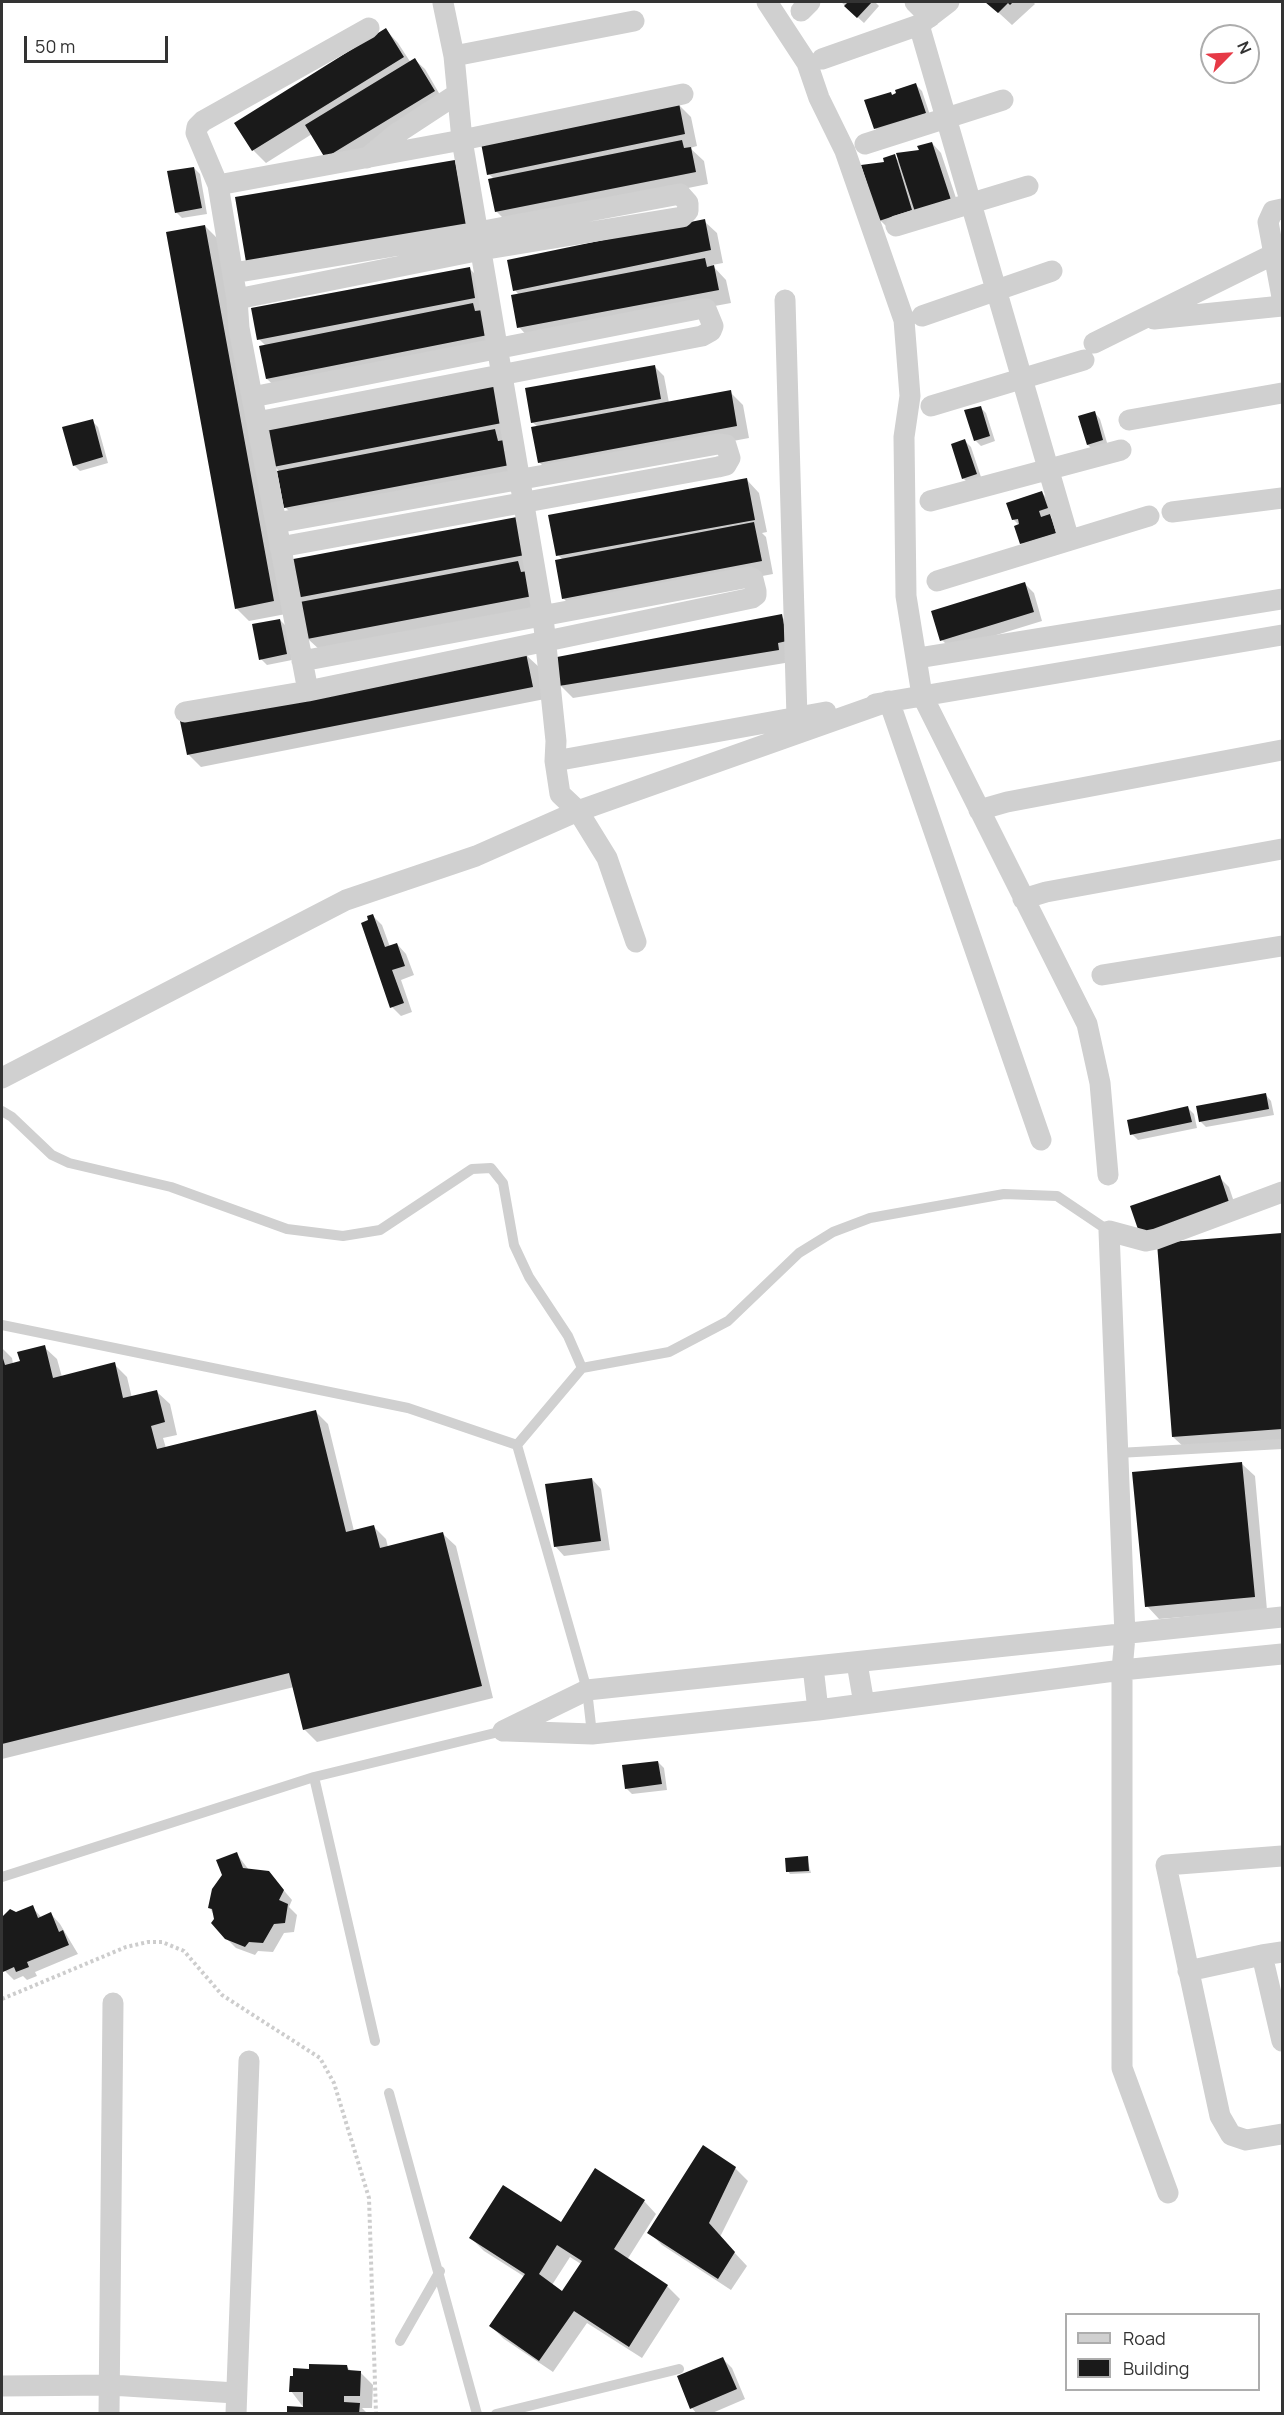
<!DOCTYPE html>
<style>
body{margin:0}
#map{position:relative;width:1284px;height:2415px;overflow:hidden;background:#fff;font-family:Manrope,sans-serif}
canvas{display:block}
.frame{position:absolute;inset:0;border:3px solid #333;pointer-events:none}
.legend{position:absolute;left:1065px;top:2313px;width:195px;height:78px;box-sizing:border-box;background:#fff;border:2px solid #adadad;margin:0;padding:8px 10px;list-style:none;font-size:18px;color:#333}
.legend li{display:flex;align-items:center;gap:12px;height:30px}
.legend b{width:30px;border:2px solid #adadad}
.north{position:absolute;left:1200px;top:24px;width:60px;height:60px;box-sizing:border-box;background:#fff;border:2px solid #adadad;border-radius:50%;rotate:66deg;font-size:16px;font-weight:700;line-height:24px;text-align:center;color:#333}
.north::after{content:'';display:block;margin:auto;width:21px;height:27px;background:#e63946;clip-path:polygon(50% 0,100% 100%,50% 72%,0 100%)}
.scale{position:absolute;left:24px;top:36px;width:144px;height:27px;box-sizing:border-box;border:3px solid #333;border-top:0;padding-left:8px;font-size:18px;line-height:21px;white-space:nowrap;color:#333;-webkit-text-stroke:4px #fff;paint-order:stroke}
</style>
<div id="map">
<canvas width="1284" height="2415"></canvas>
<div class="frame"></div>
<ul class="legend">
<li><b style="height:8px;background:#d0d0d0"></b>Road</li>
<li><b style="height:16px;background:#1a1a1a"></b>Building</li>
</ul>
<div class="north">N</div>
<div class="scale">50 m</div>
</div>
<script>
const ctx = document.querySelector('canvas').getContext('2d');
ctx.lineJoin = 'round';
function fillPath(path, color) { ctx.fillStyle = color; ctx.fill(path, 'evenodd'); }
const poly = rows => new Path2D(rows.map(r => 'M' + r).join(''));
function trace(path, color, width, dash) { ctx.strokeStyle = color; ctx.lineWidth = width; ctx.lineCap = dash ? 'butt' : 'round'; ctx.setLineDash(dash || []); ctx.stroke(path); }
fillPath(poly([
 [841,2,875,2,879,6,864,23],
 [987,2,1033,2,1035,4,1012,25],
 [386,30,398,43,411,63,415,60,425,69,443,100,335,166,312,134,266,163,254,151,236,123],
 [916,85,922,91,931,118,881,134,875,128,890,93,893,96],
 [678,104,691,117,697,146,690,148,704,161,708,184,509,224,496,211,494,179,489,174],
 [932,143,941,153,960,210,889,229,880,220,886,162,894,156,900,162],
 [194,168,200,174,207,214,182,218,176,212],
 [704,221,717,233,723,263,712,265,726,280,731,303,531,340,519,327,519,295,515,290],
 [205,226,218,239,286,614,249,621,236,608],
 [469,268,482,281,499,347,280,391,267,379,266,346,259,339],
 [654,366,664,376,669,403,730,392,743,405,749,438,552,475,539,462,538,427,532,422],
 [494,387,514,436,502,438,518,454,522,477,298,520,285,507,280,472,274,466],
 [980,407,986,413,995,441,981,446,975,440],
 [1094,412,1100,419,1108,446,1094,451,1088,445,1080,417],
 [92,421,98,427,108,463,80,471,74,465],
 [965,441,971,447,982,480,969,484,963,478],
 [747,480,759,493,767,532,762,533,766,537,773,574,576,611,563,598,563,560,558,555],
 [1042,493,1048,499,1053,514,1049,515,1055,522,1061,539,1027,549,1021,543,1020,526,1013,519],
 [517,518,545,608,321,651,308,639,297,597],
 [1024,583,1034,593,1042,621,951,649,942,640],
 [781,616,794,629,791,662,573,698,561,686],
 [280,620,286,626,292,660,267,665,261,659],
 [526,655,539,667,545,699,201,767,188,754],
 [373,916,382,925,390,947,397,944,406,954,414,975,401,980,412,1012,401,1016,392,1007,370,921],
 [1265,1094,1271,1101,1274,1115,1206,1127,1200,1121],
 [1188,1108,1194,1114,1197,1128,1138,1140,1132,1134],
 [1219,1177,1229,1187,1239,1217,1165,1244,1282,1235,1282,1442,1186,1449,1173,1437,1158,1245],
 [44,1347,57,1359,62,1377,114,1364,127,1377,132,1398,157,1392,170,1404,177,1435,163,1438,166,1448,315,1411,328,1424,354,1531,373,1526,386,1539,388,1547,443,1534,456,1546,493,1698,317,1742,304,1729,294,1687,2,1759,2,1348,12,1358,13,1364,21,1362],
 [1242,1464,1255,1476,1267,1610,1159,1619,1147,1606],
 [592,1479,601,1489,610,1550,564,1556,555,1546],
 [658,1762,664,1768,667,1790,632,1794,626,1788],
 [236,1853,249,1870,268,1872,292,1900,289,1907,297,1915,294,1932,284,1933,273,1952,258,1951,255,1955,236,1948,226,1938,210,1908],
 [807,1858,811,1873,790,1874,788,1871],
 [32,1907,42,1918,51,1914,60,1924,78,1954,35,1972,37,1976,27,1980,23,1976,14,1980,2,1968,2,1917,10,1910,15,1914],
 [735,2168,748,2181,720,2237,747,2266,731,2290,662,2245,649,2232],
 [644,2201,656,2214,627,2260,667,2286,680,2299,642,2358,587,2323,553,2372,504,2339,491,2326,525,2277,484,2251,471,2238,561,2224],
 [570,2257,581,2264,563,2293,552,2285],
 [723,2359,732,2368,745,2399,710,2414,697,2414,692,2408],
 [347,2367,352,2372,360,2372,373,2385,372,2408,362,2408,368,2414,288,2414,304,2408,291,2391]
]), '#0003');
fillPath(poly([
 [848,2,872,2,857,18,844,6],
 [985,2,1013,2,1010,5,1008,3,998,13],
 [386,28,404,57,252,151,234,123],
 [415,58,435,91,325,158,305,125],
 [916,83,926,113,874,129,864,100,891,92,892,95,896,93,895,90],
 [679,103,685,134,487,175,481,143],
 [682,140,684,148,691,147,696,172,495,212,488,179],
 [932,142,951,200,915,212,896,153,919,150,917,146],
 [895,154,912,210,879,221,861,165,884,162,883,158],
 [455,160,467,225,246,262,235,197],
 [194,167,202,208,175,213,167,171],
 [705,219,711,250,513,291,507,260],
 [205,225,274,601,235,609,166,232],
 [705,258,707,267,714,265,719,290,517,328,511,295],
 [470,267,475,298,257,340,251,308],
 [473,303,475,311,483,310,488,335,266,379,259,346],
 [655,365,661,399,531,423,525,388],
 [494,385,502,423,273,467,266,429],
 [731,390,737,426,538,463,531,427],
 [981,406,990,436,974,441,964,410],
 [1095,411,1103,440,1087,445,1078,416],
 [93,419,103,457,73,466,62,427],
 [495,429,498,441,505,440,510,465,284,508,277,471],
 [965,439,977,474,962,479,951,444],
 [747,478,755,520,556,556,548,515],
 [1042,491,1048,508,1039,511,1041,517,1050,514,1056,533,1020,544,1014,526,1019,524,1018,519,1012,520,1006,503],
 [517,517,525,555,296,598,288,560],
 [754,522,762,561,562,599,555,560],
 [518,561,521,572,528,571,533,596,307,639,300,602],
 [1025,582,1034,612,940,641,931,611],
 [782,614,787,641,778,643,779,650,559,686,557,657],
 [280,619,287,654,259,660,252,624],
 [526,653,533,687,187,755,180,721],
 [373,914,385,947,397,943,405,966,392,970,404,1003,390,1008,361,923,368,920,367,916],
 [1266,1093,1269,1109,1199,1122,1196,1106],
 [1188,1106,1192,1122,1130,1135,1127,1120],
 [1220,1175,1231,1208,1141,1238,1130,1206],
 [1282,1233,1282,1429,1172,1437,1157,1243],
 [45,1345,53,1378,115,1362,123,1398,157,1390,165,1422,151,1426,157,1449,316,1410,346,1532,374,1525,380,1548,443,1532,482,1686,303,1730,289,1673,2,1744,2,1355,5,1365,20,1361,17,1352],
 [1242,1462,1255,1597,1145,1607,1132,1472],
 [592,1478,601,1541,554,1547,545,1484],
 [658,1761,662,1784,625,1789,622,1765],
 [237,1852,243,1868,269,1871,284,1890,279,1900,288,1904,285,1923,274,1924,263,1943,249,1942,245,1947,225,1939,211,1923,214,1919,212,1909,208,1908,212,1889,222,1875,216,1860],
 [808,1856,809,1871,786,1872,785,1858],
 [33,1905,38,1918,51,1912,59,1932,63,1930,69,1945,27,1962,29,1967,16,1972,14,1967,3,1972,2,1917,10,1909,16,1912],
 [703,2145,736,2167,709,2223,735,2252,718,2279,647,2233],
 [595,2168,645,2200,614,2249,668,2285,629,2347,574,2311,539,2361,489,2326,525,2274,469,2238,503,2185,561,2222],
 [557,2245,582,2261,562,2291,539,2274],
 [723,2357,737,2389,690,2409,677,2376],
 [309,2364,347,2365,348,2370,361,2371,360,2396,344,2396,344,2402,360,2403,359,2414,287,2414,287,2406,303,2407,303,2392,289,2392,290,2376,293,2376,293,2368,309,2369]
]), '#1a1a1a');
trace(poly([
 [2,1999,126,1947,148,1942,162,1942,184,1951,222,1995,320,2058,334,2083,369,2198,376,2414]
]), '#cdcdcd', 4, [3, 3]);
trace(poly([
 [2,1111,12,1117,52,1155,69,1163,171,1187,287,1229,343,1236,380,1230,472,1169,491,1168,503,1183,514,1245,529,1277,568,1336,582,1368,517,1445],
 [2,1325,408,1408,517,1445,587,1690,592,1734],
 [582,1368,669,1352,728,1321,799,1253,833,1232,870,1218,1004,1194,1057,1196,1109,1231],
 [1118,1453,1282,1444],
 [314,1777,375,2041],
 [2,1877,314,1777,503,1731],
 [389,2093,477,2414],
 [400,2341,440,2271],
 [496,2414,679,2369]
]), '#d0d0d0', 10);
trace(poly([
 [767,2,807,63,819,98,845,151,904,320,910,396,904,437,906,596,922,695,1087,1024,1100,1083,1108,1175],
 [915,2,930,17],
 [443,3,454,56],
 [801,11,810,2],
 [634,21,454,56,462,140,543,617,556,741,555,761,560,794,578,811,607,858,636,942],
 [919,25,1069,540],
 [822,59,919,25,949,2],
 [865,144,1003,100],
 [367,158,396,134,457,94],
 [218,185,462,140,683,94],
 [1282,209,1273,211,1268,222,1282,297],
 [896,226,1028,186],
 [233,273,478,232,680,194,688,203,688,211,682,217,481,250,237,299],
 [785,300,797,718],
 [922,316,1052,271],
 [1154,319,1282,306],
 [1094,343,1274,254],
 [252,397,698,309,706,309,713,326,711,331,702,336,257,422],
 [931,406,1084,360],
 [1129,420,1282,393],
 [930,501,1121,450],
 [1172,512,1282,498],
 [276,523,718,444,726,445,730,458,726,465,718,467,280,547],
 [937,581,1149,516],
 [918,658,1282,599],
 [308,691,239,328,237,299,218,185,196,133,197,127,203,121,369,28],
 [875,704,1282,635],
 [185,712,308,691,752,598,756,595,756,591,753,579,749,577,302,661],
 [555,761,826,712],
 [979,810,1007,802,1282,750],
 [1023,899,1046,892,1282,849],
 [1102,975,1282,946],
 [2,1078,346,900,476,856,578,811,889,701,1041,1140],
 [857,1663,864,1704],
 [813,1667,818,1710],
 [503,1731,587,1690,1282,1617],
 [507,1731,592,1734,818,1710,1122,1670,1282,1654],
 [1282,1856,1166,1865,1220,2116,1231,2135,1246,2140,1282,2134],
 [1282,1952,1262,1955,1282,2041],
 [1188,1971,1262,1955],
 [1168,2193,1122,2068,1122,1670,1125,1636,1109,1231,1146,1241,1156,1239,1282,1192],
 [2,2386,111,2385,235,2393],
 [109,2414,113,2003],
 [236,2414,249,2061]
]), '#d0d0d0', 21);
</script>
